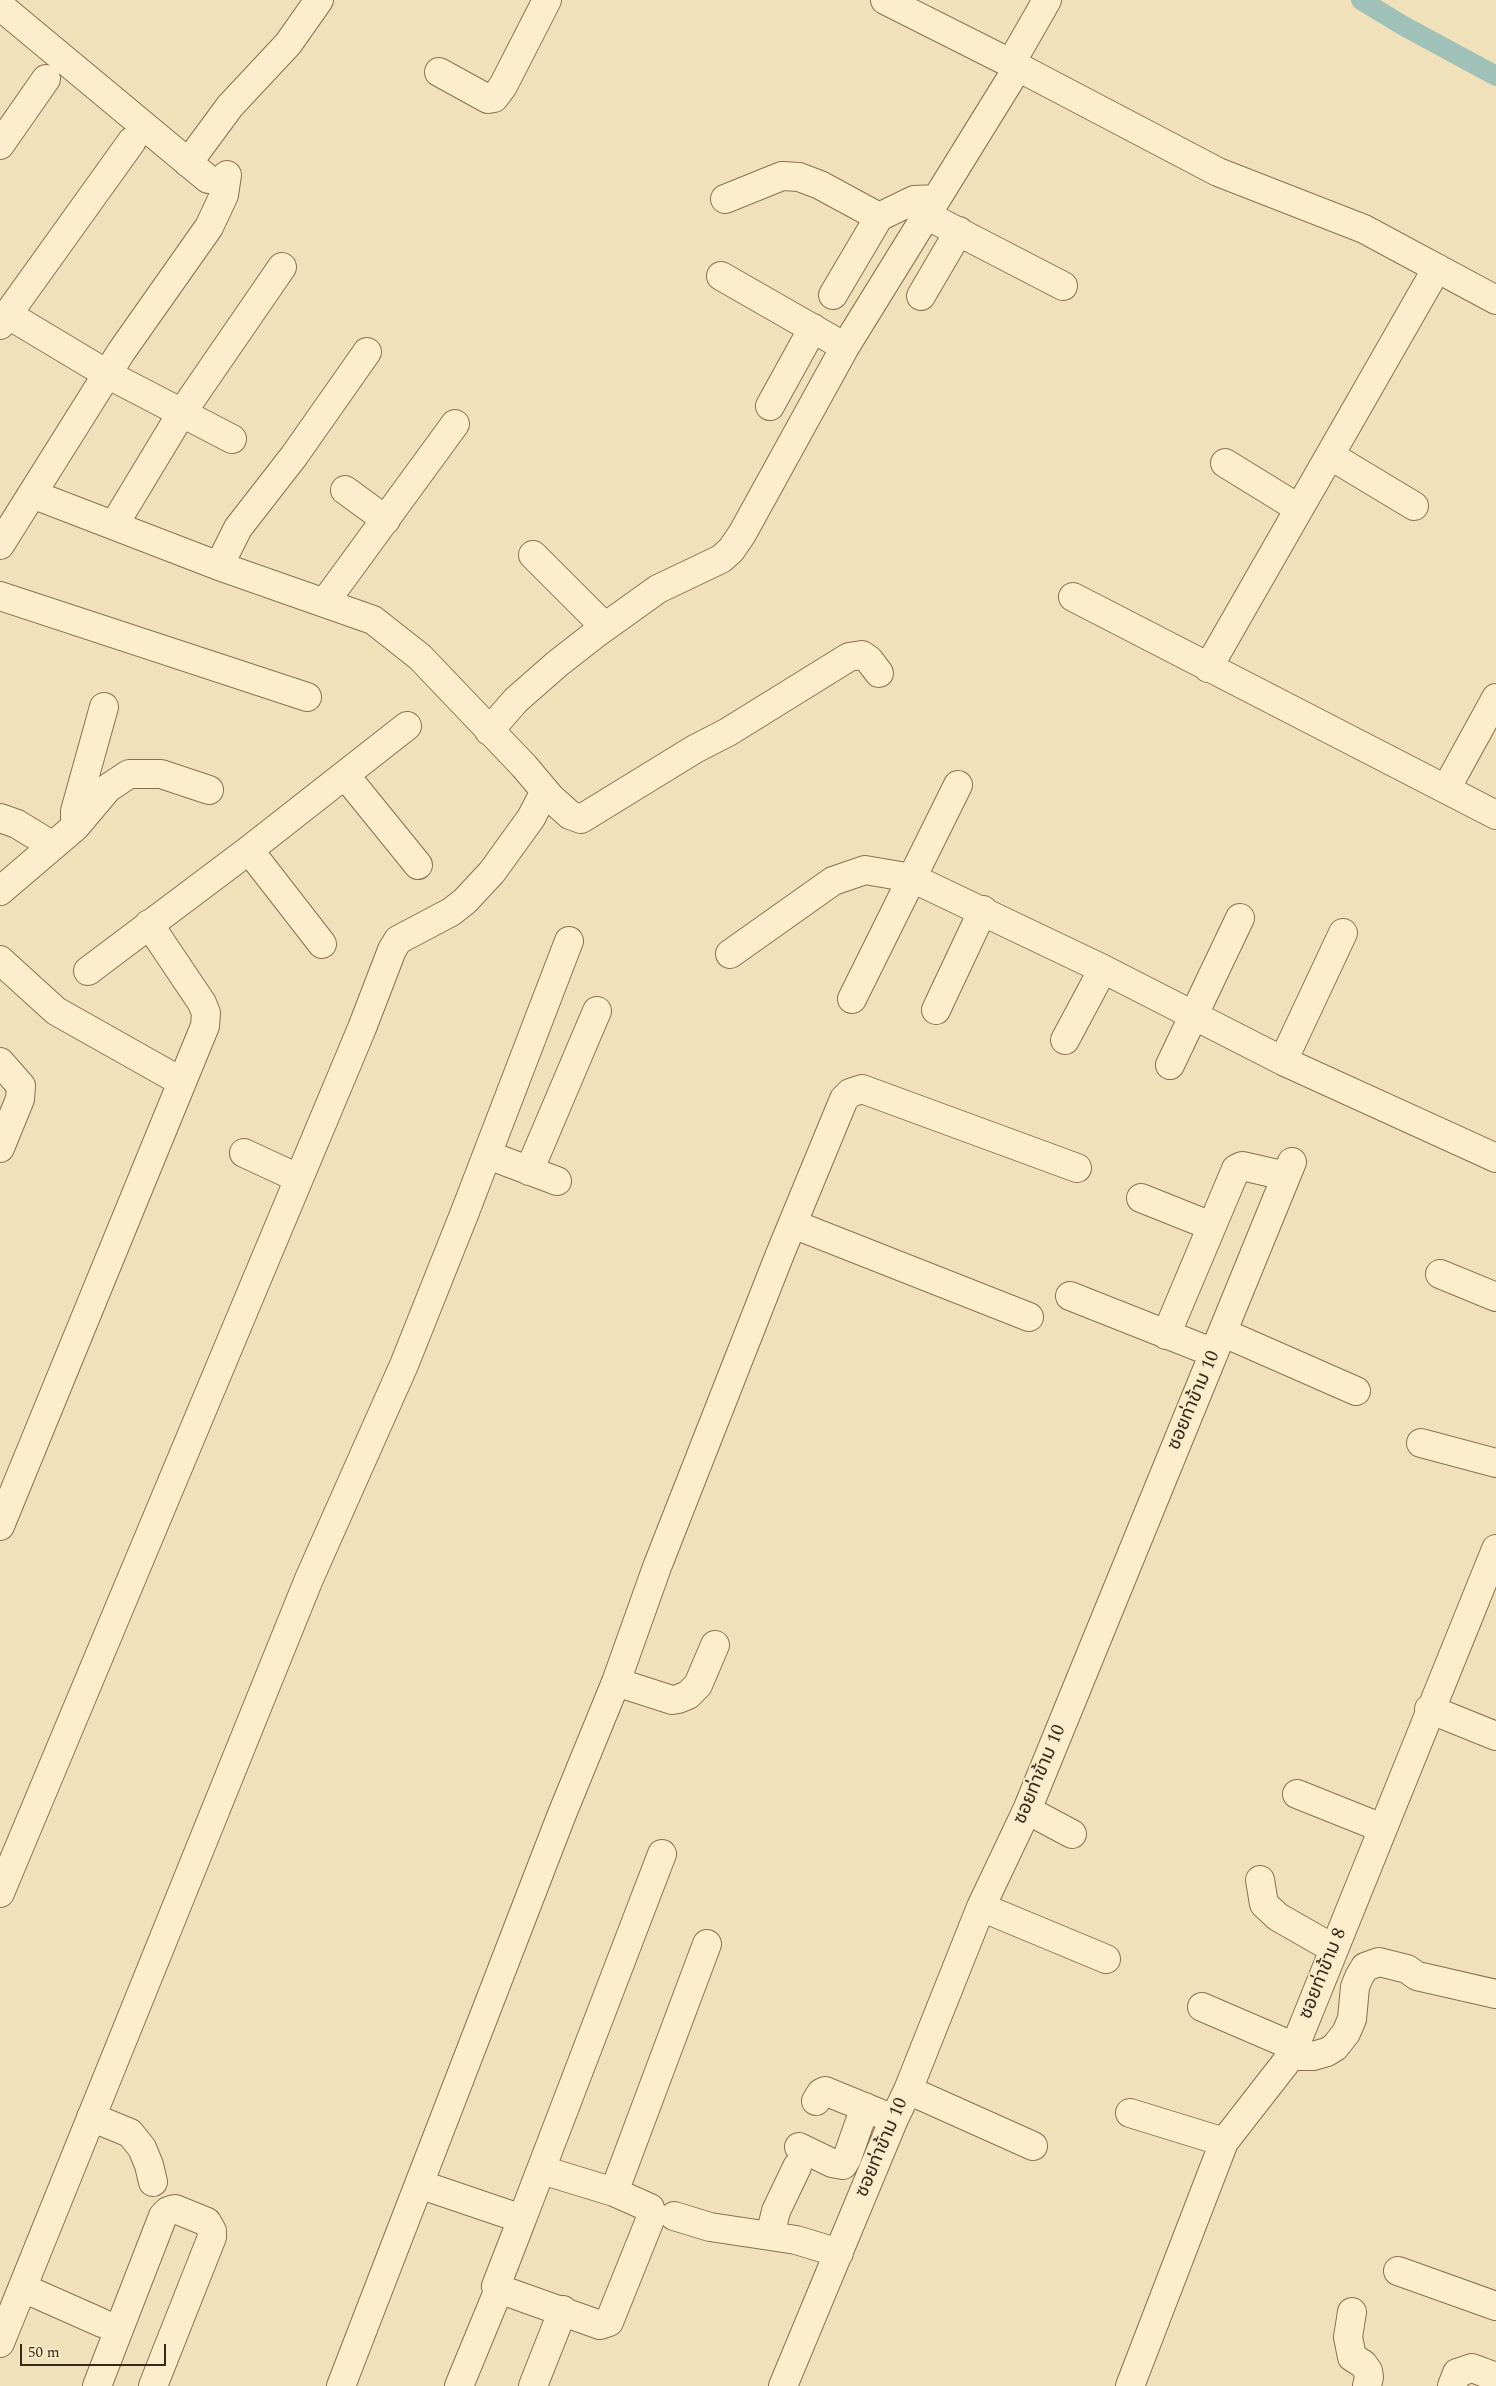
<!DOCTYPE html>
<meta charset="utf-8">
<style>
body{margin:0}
#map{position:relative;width:1496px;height:2386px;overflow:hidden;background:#f1e1ba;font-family:Spectral,serif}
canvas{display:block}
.scale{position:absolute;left:20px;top:2344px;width:146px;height:22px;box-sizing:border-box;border:2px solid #37281a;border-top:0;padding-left:6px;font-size:15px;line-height:18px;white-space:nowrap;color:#37281a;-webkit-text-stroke:4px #f8ebca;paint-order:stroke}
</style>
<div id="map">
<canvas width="1496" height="2386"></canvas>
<div class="scale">50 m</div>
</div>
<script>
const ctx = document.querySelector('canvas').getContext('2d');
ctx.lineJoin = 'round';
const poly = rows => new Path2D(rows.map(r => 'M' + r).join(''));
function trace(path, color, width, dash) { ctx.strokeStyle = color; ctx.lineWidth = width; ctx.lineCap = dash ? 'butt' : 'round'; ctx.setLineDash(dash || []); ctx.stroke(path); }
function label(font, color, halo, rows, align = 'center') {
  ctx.font = font + ' Spectral,"Noto Sans Thai",serif'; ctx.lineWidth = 4; ctx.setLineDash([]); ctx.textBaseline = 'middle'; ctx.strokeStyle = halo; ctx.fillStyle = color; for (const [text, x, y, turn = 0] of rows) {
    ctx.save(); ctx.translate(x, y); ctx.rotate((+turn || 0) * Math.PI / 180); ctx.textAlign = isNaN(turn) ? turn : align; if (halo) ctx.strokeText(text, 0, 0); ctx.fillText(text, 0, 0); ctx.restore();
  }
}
trace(poly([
 [1361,0,1402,25,1496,76]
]), '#9fc1b7', 20);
const minor = poly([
 [0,6,208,179],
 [1011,63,1047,0],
 [1018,67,1218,172,1364,229,1496,300],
 [439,72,488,99,494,98,503,86,547,0],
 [0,145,46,79],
 [188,163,230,106,288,44,319,0],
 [725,199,782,176,799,177,820,185,879,217],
 [926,215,1063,286],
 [721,276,845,347],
 [833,295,879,217,914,200,936,199],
 [921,296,959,231],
 [7,314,107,374,232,439],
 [0,325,132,141],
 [770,406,813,328],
 [1331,456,1414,506],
 [1225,463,1298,508],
 [345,490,386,520],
 [32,494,219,566,373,620,420,657,524,766,551,798,570,815,581,819,695,749,728,732,849,657,862,655,869,660,879,673],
 [114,525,181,414,282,267],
 [0,545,121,352,209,227,224,195,227,175],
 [533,555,605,627],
 [219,566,238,528,294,456,367,352],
 [0,596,307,697],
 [1073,597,1496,815],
 [325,602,455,424],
 [1208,668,1437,268],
 [489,731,516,700,557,664,598,632,658,589,721,559,731,550,742,534,845,347,1018,67,885,0],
 [345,775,418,865],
 [1446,789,1496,698],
 [0,818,17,824,53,846],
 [76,826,108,788,129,774,161,774,209,790],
 [249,850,322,944],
 [0,891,75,827,75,811,104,707],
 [730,954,833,881,865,870,912,878,1103,969,1283,1061,1496,1158],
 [0,960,56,1011,182,1082],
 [88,971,249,850,407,726],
 [852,999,958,785],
 [936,1010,983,910],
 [1065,1040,1103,969],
 [1283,1061,1343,933],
 [0,1062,21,1086,20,1099,0,1148],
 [1170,1065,1240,918],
 [244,1153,298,1178],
 [488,1155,557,1181],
 [529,1171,597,1011],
 [1141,1198,1211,1226],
 [793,1224,1029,1317],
 [1440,1274,1496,1297],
 [1070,1296,1214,1353],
 [1224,1333,1356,1391],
 [1166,1335,1236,1169,1242,1166,1286,1176],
 [1421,1443,1496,1463],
 [0,1526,205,1026,206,1013,202,1003,149,924],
 [616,1682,672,1700,678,1699,688,1695,698,1685,715,1645],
 [1429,1709,1496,1736],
 [1297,1794,1382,1828],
 [1027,1810,1072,1834],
 [1260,1880,1264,1904,1278,1917,1334,1949],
 [0,1893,362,1028,392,950,398,940,451,912,465,901,492,872,531,818,545,791],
 [981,1907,1106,1959],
 [1202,2007,1295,2047],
 [1291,2056,1313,2056,1327,2052,1335,2047,1346,2033,1352,2019,1355,1987,1359,1977,1365,1967,1379,1962,1407,1969,1417,1976,1496,1994],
 [908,2090,1033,2146],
 [816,2101,821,2093,825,2091,881,2114],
 [1130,2113,1224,2142],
 [91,2117,130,2133,142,2148,149,2165,153,2182],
 [799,2147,832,2163,843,2165,847,2158,865,2107],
 [797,2167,776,2211,770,2236,796,2240,839,2253],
 [542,2170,614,2192,707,1944],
 [419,2184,522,2219,662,1854],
 [674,2216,710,2227,770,2236],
 [1398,2271,1496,2306],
 [23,2288,102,2323],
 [499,2289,600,2325,609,2322,652,2215,650,2208,614,2192],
 [1352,2312,1348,2337,1352,2357,1363,2364,1368,2371,1369,2377,1367,2386],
 [0,2343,309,1579,404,1365,465,1212,569,941],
 [97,2386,163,2216,168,2211,175,2209,207,2222,212,2231,212,2237,153,2386],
 [341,2386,562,1814,616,1682,657,1567,780,1254,844,1099,850,1093,862,1089,1077,1168],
 [459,2386,499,2289,496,2286,522,2219],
 [533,2386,563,2310],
 [783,2386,894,2119,908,2090,981,1907,1027,1810,1292,1162],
 [1130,2386,1224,2142,1291,2056,1496,1549],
 [1452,2386,1457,2373,1472,2368,1496,2377]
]);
trace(minor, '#897053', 30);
trace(minor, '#fceecd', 28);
label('19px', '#37281a', '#f8ebca', [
 ["ซอยท่าข้าม 10",1195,1401,-67],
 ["ซอยท่าข้าม 10",1041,1775,-67],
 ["ซอยท่าข้าม 8",1324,1974,-68],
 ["ซอยท่าข้าม 10",883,2148,-67]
]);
</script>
